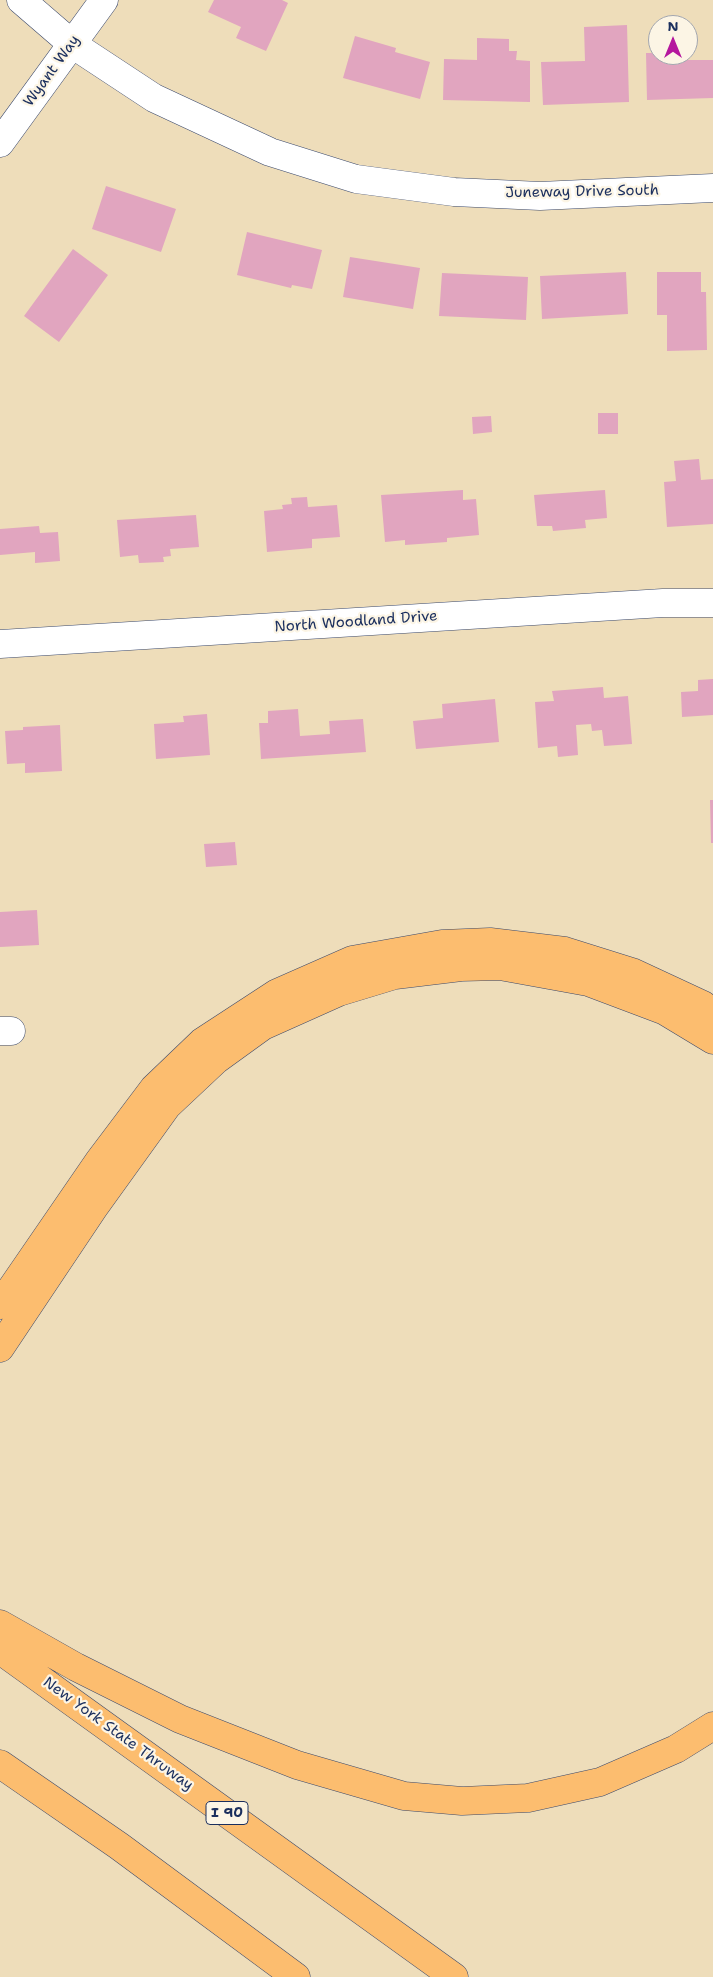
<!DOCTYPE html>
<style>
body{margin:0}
#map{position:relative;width:713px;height:1977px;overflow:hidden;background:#eeddba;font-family:"Shantell Sans",sans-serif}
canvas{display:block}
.north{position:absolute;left:648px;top:15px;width:50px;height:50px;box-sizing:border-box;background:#fcf5e5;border:1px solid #a2a6af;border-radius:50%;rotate:0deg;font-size:14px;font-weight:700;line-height:20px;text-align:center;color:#1b2f5e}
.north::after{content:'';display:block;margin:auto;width:18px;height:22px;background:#b5179e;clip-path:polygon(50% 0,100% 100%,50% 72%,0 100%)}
</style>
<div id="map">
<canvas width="713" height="1977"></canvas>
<div class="north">N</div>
</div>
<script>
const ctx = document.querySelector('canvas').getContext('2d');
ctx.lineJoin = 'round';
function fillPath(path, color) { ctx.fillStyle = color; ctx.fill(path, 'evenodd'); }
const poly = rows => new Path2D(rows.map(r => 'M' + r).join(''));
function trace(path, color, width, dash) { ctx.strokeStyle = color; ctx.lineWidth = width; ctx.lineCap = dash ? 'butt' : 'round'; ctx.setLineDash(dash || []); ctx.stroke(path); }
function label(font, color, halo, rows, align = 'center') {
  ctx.font = font + ' "Shantell Sans",sans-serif'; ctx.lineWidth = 4.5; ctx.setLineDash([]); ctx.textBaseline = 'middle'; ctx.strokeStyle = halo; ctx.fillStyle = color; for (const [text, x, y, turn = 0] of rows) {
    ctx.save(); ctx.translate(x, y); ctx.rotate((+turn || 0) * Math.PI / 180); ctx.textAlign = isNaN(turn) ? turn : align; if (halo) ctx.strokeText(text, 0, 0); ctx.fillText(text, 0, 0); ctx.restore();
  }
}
fillPath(poly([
 [214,0,282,0,288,3,266,51,236,38,241,27,208,12],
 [627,25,629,102,543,105,541,62,585,61,584,27],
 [355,36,396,48,395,52,430,62,420,99,343,78],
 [477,38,509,39,509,51,517,51,516,60,530,61,530,102,443,100,444,59,477,60],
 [646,53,658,53,658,55,687,55,687,60,713,60,713,98,647,100],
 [106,186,176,209,161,252,92,229],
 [247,232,322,250,312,289,292,285,291,288,237,275],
 [73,249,108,275,59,342,24,316],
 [350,257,420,268,413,309,343,297],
 [626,272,628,314,542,319,540,276],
 [657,272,701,272,701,292,706,292,707,350,667,351,667,315,657,315],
 [442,273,528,277,526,320,439,316],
 [598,413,618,413,618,434,598,434],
 [491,416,492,432,473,434,472,417],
 [699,459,701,480,713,479,713,524,667,527,664,482,676,481,674,461],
 [463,490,463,500,476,499,479,535,447,538,447,542,405,545,405,540,385,542,381,495],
 [605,490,607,518,585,520,586,528,553,531,552,526,537,526,534,495],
 [307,497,308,507,337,505,340,537,312,539,312,548,267,552,264,511,283,509,282,505,292,504,291,498],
 [196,515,199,547,170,549,171,556,163,557,164,562,139,563,138,555,120,557,117,520],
 [39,526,40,533,58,532,60,561,35,563,35,552,0,555,0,529],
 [713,679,713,715,682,717,681,692,698,691,698,680],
 [603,687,604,698,628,696,632,744,604,746,602,730,592,731,591,724,576,725,578,755,558,757,557,746,538,748,535,702,554,701,552,691],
 [495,699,499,742,416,749,413,721,443,718,442,704],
 [298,709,300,736,330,734,329,721,363,719,366,752,261,759,259,723,268,723,268,711],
 [207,714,210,755,156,759,154,724,184,722,183,716],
 [60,725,62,771,25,773,25,763,7,764,5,731,23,730,23,727],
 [710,800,713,800,713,843,711,843],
 [235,842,237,865,206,867,204,844],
 [37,910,39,945,0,947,0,912]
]), '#e1a5bf');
const street = poly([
 [21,0,72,44,154,98,270,152,356,179,454,192,540,196,713,188],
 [0,143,104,0],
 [0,644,663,603,713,603],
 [0,1031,11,1031]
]);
const highway = poly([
 [0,1305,99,1161,154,1088,202,1042,277,993,352,960,442,944,490,942,565,951,632,972,703,1005,713,1012],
 [0,1348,95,1206,167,1106,216,1060,263,1026,339,992,395,975,461,967,500,966,588,982,665,1011,713,1040],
 [0,1624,76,1667,180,1719,297,1765,404,1796,462,1801,528,1798,600,1782,676,1749,713,1726],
 [0,1650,454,1977],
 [0,1764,119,1846,296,1977]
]);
trace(street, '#3b496c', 29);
trace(highway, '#3b496c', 29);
trace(street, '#fff', 28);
trace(highway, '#fcbd6f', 28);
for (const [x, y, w] of [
 [227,1813,42]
]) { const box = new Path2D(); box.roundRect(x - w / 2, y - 11.5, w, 23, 4); ctx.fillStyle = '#fcf5e5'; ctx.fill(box); trace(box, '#1b2f5e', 1); }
label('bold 14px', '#1b2f5e', null, [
 ["I 90",227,1813]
]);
label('15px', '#1b2f5e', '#fcf5e5', [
 ["Wyant Way",52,71,-54],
 ["Juneway Drive South",582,192,-1],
 ["North Woodland Drive",356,622,-4],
 ["New York State Thruway",118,1734,36]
]);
</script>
